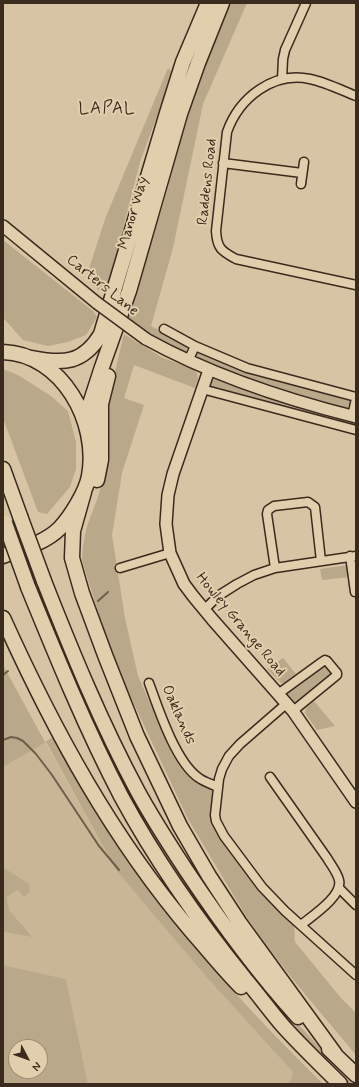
<!DOCTYPE html>
<style>
body{margin:0}
#map{position:relative;width:359px;height:1087px;overflow:hidden;background:#d7c4a4;font-family:Mynerve,sans-serif}
canvas{display:block}
.frame{position:absolute;inset:0;border:4px solid #3b2a1e;pointer-events:none}
.north{position:absolute;left:8px;top:1039px;width:40px;height:40px;box-sizing:border-box;background:#e1ceac;border:1px solid #9f8c73;border-radius:50%;rotate:131deg;font-size:11px;font-weight:700;line-height:16px;text-align:center;color:#3b2a1e}
.north::after{content:'';display:block;margin:auto;width:14px;height:18px;background:#3b2a1e;clip-path:polygon(50% 0,100% 100%,50% 72%,0 100%)}
</style>
<div id="map">
<canvas width="359" height="1087"></canvas>
<div class="frame"></div>
<div class="north">N</div>
</div>
<script>
const ctx = document.querySelector('canvas').getContext('2d');
ctx.lineJoin = 'round';
function paint(path, color) { ctx.fillStyle = color; ctx.fill(path, 'evenodd'); }
function strokePath(path, color, width, dash) { ctx.strokeStyle = color; ctx.lineWidth = width; ctx.lineCap = dash ? 'butt' : 'round'; ctx.setLineDash(dash || []); ctx.stroke(path); }
function drawText(font, color, halo, rows, align = 'center') {
  ctx.font = font + ' Mynerve,sans-serif'; ctx.lineWidth = 4; ctx.setLineDash([]); ctx.textBaseline = 'middle'; ctx.strokeStyle = halo; ctx.fillStyle = color; for (const [text, x, y, turn = 0] of rows) {
    ctx.save(); ctx.translate(x, y); ctx.rotate((+turn || 0) * Math.PI / 180); ctx.textAlign = isNaN(turn) ? turn : align; if (halo) ctx.strokeText(text, 0, 0); ctx.fillText(text, 0, 0); ctx.restore();
  }
}
paint(new Path2D(`
 M 45,742 L 116,870 L 293,1072 L 291,1080 L 287,1084 L 88,1084 L 66,979 L 3,965 L 3,932 L 33,936 L 9,910 L 7,897 L 18,890 L 29,884 L 3,867 L 3,767 Z`), '#c9b697');
paint(new Path2D(`
 M 231,3 L 247,3 L 203,104 L 173,248 L 151,326 L 188,346 L 186,352 L 182,353 L 148,333 L 127,319 L 164,202 L 191,101 Z
 M 168,68 L 173,73 L 140,162 L 107,290 L 100,291 L 90,283 L 87,275 L 105,219 Z
 M 3,240 L 93,311 L 97,317 L 86,335 L 68,342 L 48,346 L 23,340 L 5,320 L 3,317 Z
 M 124,334 L 163,358 L 193,369 L 197,373 L 198,379 L 195,388 L 134,365 L 124,398 L 144,405 L 122,473 L 112,535 L 125,618 L 138,676 L 163,732 L 191,775 L 215,792 L 214,821 L 294,924 L 295,942 L 341,998 L 356,1013 L 356,1055 L 299,987 L 270,950 L 244,913 L 188,819 L 127,689 L 104,630 L 89,583 L 82,560 L 83,546 L 87,526 L 98,497 L 105,469 L 105,432 L 109,397 Z
 M 197,351 L 200,351 L 349,398 L 351,400 L 349,406 L 343,409 C 293,394 243,377 195,358 L 194,354 Z
 M 3,369 L 18,375 L 51,396 L 68,411 L 76,442 L 76,469 L 70,487 L 47,514 L 38,512 L 3,418 Z
 M 214,379 L 221,379 L 356,421 L 356,427 L 212,388 L 210,385 L 211,382 Z
 M 349,565 L 350,577 L 322,580 L 320,569 Z
 M 39,584 L 95,720 L 282,1007 L 354,1084 L 348,1084 C 252,986 169,875 106,753 C 79,699 56,642 35,585 Z
 M 283,658 L 296,674 L 284,683 L 281,683 L 267,669 Z
 M 323,664 L 327,665 L 333,672 L 332,676 L 299,703 L 294,702 L 287,693 Z
 M 3,665 L 45,742 L 53,737 C 77,780 101,823 130,864 C 187,943 253,1015 323,1084 L 287,1084 L 291,1080 L 293,1072 L 204,974 L 116,870 L 46,742 L 3,767 Z
 M 314,701 L 335,726 L 317,730 L 305,713 L 306,708 Z
 M 3,867 L 29,884 L 30,892 L 24,897 L 18,890 L 7,897 L 9,910 L 33,937 L 3,932 Z
 M 3,965 L 66,979 L 88,1084 L 3,1084 ZM 16,1047 L 40,1047 L 40,1071 L 16,1071 Z`), '#baa88a');
strokePath(new Path2D(`
 M 98,601 L 108,592
 M 3,675 L 8,671
 M 3,740 L 11,737 L 17,738 L 23,741 L 36,754 L 52,775 L 99,846 L 119,870`), '#6f5e4b', 2);
const street = new Path2D(`
 M 282,79 L 283,59 L 285,50 L 306,3
 M 356,96 C 341,90 325,82 310,79 C 273,71 239,98 227,132 L 216,231 C 217,248 221,251 236,259 L 356,285
 M 223,163 L 302,173
 M 301,184 L 304,162
 M 164,329 L 195,346 L 188,361
 M 195,346 L 247,368 L 356,397
 M 202,389 L 356,430
 M 352,416 L 356,399
 M 350,556 L 355,592
 M 120,568 L 170,553
 M 275,568 L 267,514 L 268,510 L 274,506 L 308,502 L 315,507 L 321,561
 M 204,610 L 218,596 L 237,584 L 254,575 L 275,568 L 356,556
 M 149,683 C 158,708 176,763 199,778 C 204,782 212,784 218,787
 M 278,694 L 322,662 L 325,660 L 327,661 L 337,673 L 337,675 L 293,711
 M 286,704 L 240,744 L 229,756 L 222,769 L 219,779 L 215,815 L 216,821 L 224,836 L 262,887 L 285,911 L 356,975
 M 270,777 L 327,858 C 331,865 337,872 339,880 C 343,896 312,916 301,925
 M 339,888 L 356,905`);
const secondary = new Path2D(`
 M 3,226 L 97,303
 M 146,339 C 211,375 284,399 356,417
 M 209,370 L 173,474 L 168,495 L 166,524 L 170,553 L 184,584 L 193,596 L 212,619 L 293,711 L 356,802`);
const highway = new Path2D(`
 M 3,352 C 62,354 99,422 89,476 C 86,492 71,516 60,528 C 45,543 22,549 3,556
 M 32,358 C 63,364 83,364 101,334 L 167,113 L 183,62 L 208,3
 M 88,434 L 88,417 L 90,404 L 102,367 L 129,291 L 180,114 L 198,63 L 222,3
 M 3,469 L 20,516
 M 97,480 L 101,460 L 101,404 L 108,376
 M 84,492 L 73,531 L 72,558 L 82,593 L 105,655 L 137,736 L 180,826 L 209,876 L 239,922 L 335,1054
 M 44,581 C 72,652 101,723 137,790 C 152,818 169,844 186,870 C 220,921 256,971 298,1017
 M 28,587 C 57,658 86,729 121,796 C 156,861 199,922 245,979 C 258,994 270,1011 283,1026 C 301,1046 321,1065 340,1084
 M 3,618 C 54,731 112,838 193,933 C 209,951 224,970 241,987
 M 329,1049 L 356,1075`);
strokePath(street, '#3b2a1e', 11);
strokePath(secondary, '#3b2a1e', 14);
strokePath(highway, '#3b2a1e', 17);
strokePath(street, '#e1ceac', 8);
strokePath(secondary, '#e1ceac', 11);
strokePath(highway, '#e1ceac', 14);
const secondaryBridge = new Path2D(`
 M 97,303 L 146,339`);
const highwayBridge = new Path2D(`
 M 20,516 L 44,581
 M 5,523 L 28,587`);
strokePath(secondaryBridge, '#3b2a1e', 14, []);
strokePath(highwayBridge, '#3b2a1e', 17, []);
strokePath(secondaryBridge, '#e1ceac', 11);
strokePath(highwayBridge, '#e1ceac', 14);
drawText('15px', '#3b2a1e', '#e1ceac', [
 ["Raddens Road",208,182,-84],
 ["Manor Way",134,213,-74],
 ["Carters Lane",102,286,39],
 ["Howley Grange Road",240,625,50],
 ["Oaklands",178,715,66]
]);
ctx.letterSpacing = '1px';
drawText('17px', '#3b2a1e', '#e1ceac', [
 ["LAPAL",107,109]
]);
ctx.letterSpacing = '0px';
</script>
